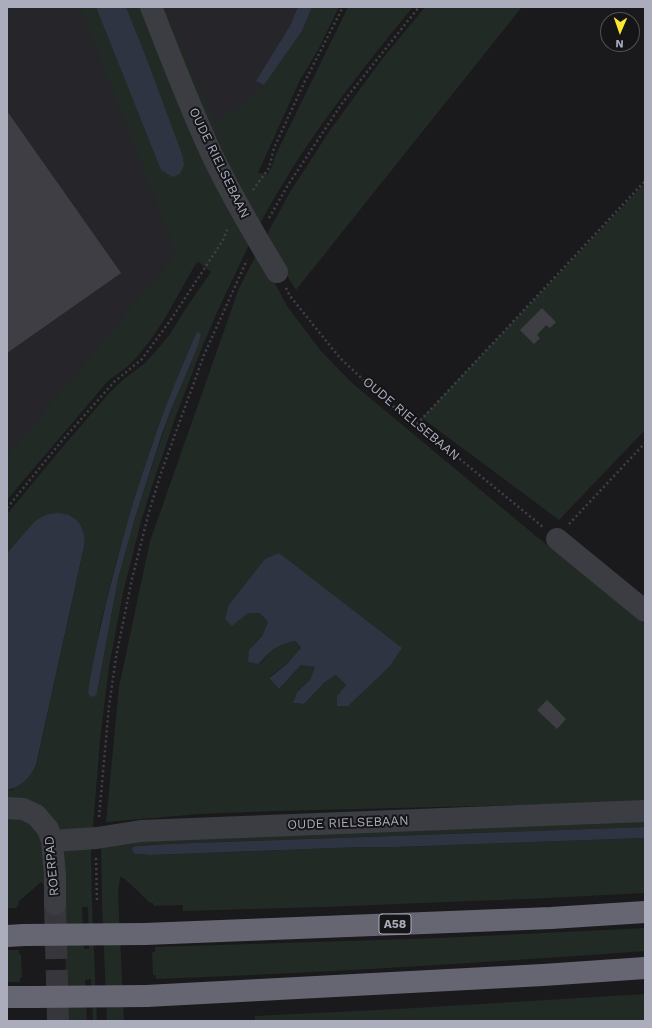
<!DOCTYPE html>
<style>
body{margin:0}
#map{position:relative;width:652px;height:1028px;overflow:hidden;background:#1a191c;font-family:"Work Sans",sans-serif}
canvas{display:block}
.frame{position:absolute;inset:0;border:8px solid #abacbc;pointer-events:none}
.north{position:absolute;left:600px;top:12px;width:40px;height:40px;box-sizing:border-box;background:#151417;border:1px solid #515159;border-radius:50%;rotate:182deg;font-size:11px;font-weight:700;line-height:16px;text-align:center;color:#abacbc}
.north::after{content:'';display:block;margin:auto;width:14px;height:18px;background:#fbe732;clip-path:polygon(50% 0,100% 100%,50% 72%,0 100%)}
</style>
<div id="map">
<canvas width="652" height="1028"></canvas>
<div class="frame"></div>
<div class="north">N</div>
</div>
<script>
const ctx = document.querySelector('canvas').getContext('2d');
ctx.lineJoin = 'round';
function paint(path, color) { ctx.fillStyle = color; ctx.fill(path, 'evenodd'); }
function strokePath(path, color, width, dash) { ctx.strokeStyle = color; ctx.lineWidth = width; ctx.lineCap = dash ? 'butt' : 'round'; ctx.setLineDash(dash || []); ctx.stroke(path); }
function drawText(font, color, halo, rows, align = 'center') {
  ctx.font = font + ' "Work Sans",sans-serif'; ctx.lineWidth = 4; ctx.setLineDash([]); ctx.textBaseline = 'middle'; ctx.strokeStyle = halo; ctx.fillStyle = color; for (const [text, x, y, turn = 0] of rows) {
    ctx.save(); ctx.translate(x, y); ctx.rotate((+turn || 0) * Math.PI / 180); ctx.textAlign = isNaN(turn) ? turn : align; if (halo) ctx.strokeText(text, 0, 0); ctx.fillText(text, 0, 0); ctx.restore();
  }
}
paint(new Path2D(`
 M 7,7 L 318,7 L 261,135 L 7,491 Z`), '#262529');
paint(new Path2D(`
 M 80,7 L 96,7 L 161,170 L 146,57 L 126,7 L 145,7 L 249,245 L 218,310 L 203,345 L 176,416 L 152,486 L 141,522 L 123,593 L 109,667 L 100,741 L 93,828 L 67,834 L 7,803 L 7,790 L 11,790 L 33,771 L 36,766 L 85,542 L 82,527 L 72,516 L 63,513 L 34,522 L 7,553 L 7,514 L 60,450 L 110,392 L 125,378 L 145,363 L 160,346 L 170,334 L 186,308 L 211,272 L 198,262 L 195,265 L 164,320 L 152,338 L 137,357 L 127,367 L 108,381 L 7,500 L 7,457 L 176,254 ZM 201,334 L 198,346 L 170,412 L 155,457 L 135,518 L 118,579 L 97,693 L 95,654 L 100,626 L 117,559 L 151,448 L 184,361 L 192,343 Z
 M 157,7 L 165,7 L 178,40 L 209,108 L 216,125 L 264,85 L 303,31 L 313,7 L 339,7 L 318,50 L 300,80 L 258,173 L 268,174 L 272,166 L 276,154 L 348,7 L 413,7 C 357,75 302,145 260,224 L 254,222 Z
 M 425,7 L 522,7 L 296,290 L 266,243 L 266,236 L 290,192 L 330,130 L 382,59 Z
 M 645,183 L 645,430 L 559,520 L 422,418 Z
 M 256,255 L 261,257 L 287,306 L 321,351 L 352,383 L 536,536 L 610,594 L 645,624 L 645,802 L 276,811 L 200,814 L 106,822 L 119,687 L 150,541 L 239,288 ZM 279,553 L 389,667 L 337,696 L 346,685 L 336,675 L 325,682 L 304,704 L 293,703 L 297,692 L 310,680 L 316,667 L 301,665 L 279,689 L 269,677 L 286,665 L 301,649 L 295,641 C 277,645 271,650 260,664 L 249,650 L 262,636 L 268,622 L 261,613 L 248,613 Z
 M 7,813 L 40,826 L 45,886 L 41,882 L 18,902 L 19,905 L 17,905 L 17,908 L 7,908 Z
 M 645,816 L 645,827 L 167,844 L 144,845 L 133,847 L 132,850 L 134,854 L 150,855 L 362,847 L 396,847 L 645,838 L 645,893 L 549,898 L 324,907 L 183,911 L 183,905 L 153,906 L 153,903 L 150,903 L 125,879 L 120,877 L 118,893 L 124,1021 L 107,1021 L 102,904 L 101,846 L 106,841 Z
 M 67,848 L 91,848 L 92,905 L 97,1021 L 93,1021 L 91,979 L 85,980 L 87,1021 L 68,1021 L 61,858 L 62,854 ZM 82,907 L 88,907 L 89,949 L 84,949 Z
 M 645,928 L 645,951 C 482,963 319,973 156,979 L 156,975 L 153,975 L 152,952 L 155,952 L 155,947 L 440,938 Z
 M 7,950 L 19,950 L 19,954 L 21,954 L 22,977 L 20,978 L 20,982 L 7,982 Z
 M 645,994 L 645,1021 L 255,1021 L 255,1016 L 397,1009 Z`), '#212a24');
paint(new Path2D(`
 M 96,7 L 126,7 L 146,57 L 183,157 L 184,165 L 180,174 L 173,177 L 161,170 Z
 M 298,7 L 312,7 L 302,31 L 264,85 L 256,81 L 290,26 Z
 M 198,332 L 201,334 L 198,346 L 170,412 L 162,434 L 135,518 L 118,579 L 97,693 L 94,697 L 90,696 L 88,693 L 89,685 C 93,665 96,645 101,625 C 109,589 119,552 129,517 C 147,457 167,399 192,343 L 196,334 Z
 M 59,513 C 76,514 84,525 85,542 L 36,765 C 30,778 21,787 7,790 L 7,553 L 34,522 C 42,516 49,513 59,513 Z
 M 279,553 L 402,648 L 389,667 L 348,706 L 337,706 L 337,696 L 346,685 L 336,675 L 325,682 L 304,704 L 293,703 L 297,692 L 310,680 L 315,667 L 301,665 L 279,689 L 269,678 L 286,665 L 301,648 L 295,641 C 277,645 271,650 259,664 L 248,662 L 249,650 L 262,636 L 268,622 L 260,613 L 248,613 L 232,626 L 225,619 L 229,605 L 265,559 Z
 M 645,827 L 645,838 L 396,847 L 362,847 L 150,855 L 134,854 L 132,850 L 133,847 L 137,846 L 167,844 Z`), '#2e3441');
paint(new Path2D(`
 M 7,111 L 121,273 L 7,353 Z
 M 542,308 L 556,322 L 550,328 L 546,325 L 537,335 L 540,338 L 534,344 L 520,330 Z
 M 547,700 L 566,719 L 557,729 L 537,710 Z`), '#3f3e44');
strokePath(new Path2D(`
 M 55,904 L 58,1021`), '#37363c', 22, [22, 11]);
strokePath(new Path2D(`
 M 253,190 L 269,168 L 274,148 L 304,83 L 343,7
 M 269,218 L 288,185 L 343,102 L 419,7
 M 286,288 L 290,296 L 340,358 L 387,402 L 417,424 L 543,527
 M 417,424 L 645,181
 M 7,508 L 60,443 L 114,382 L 142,359 L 172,318 L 223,240 L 228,228
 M 569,524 L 645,443
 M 99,817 L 109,706 L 116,657 L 132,579 L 149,512 L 161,473 L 204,355 L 247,260
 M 96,858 L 97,902`), '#404048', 2.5, [2, 3]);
strokePath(new Path2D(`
 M 151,7 C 171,57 190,108 213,157 C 232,196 254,234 277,272
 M 557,539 L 645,611
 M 7,808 L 23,809 L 36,815 L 48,829 L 52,841 L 55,876 L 55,904
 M 52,841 L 97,838 L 141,831 L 645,811`), '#3c3c43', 22);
strokePath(new Path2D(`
 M 145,934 L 551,918 L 645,912
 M 7,936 L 24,935
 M 146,996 L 543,975 L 645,968
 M 7,997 L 34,997`), '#666672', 22);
strokePath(new Path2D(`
 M 24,935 L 145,934
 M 34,997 L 146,996`), '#666672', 22);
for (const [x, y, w] of [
 [395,924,32]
]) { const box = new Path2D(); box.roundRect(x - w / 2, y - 10, w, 20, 3); ctx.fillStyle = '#151417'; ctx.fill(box); strokePath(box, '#abacbc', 1); }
drawText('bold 12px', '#abacbc', null, [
 ["A58",395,924]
]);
drawText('13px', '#abacbc', '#151417', [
 ["OUDE RIELSEBAAN",219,163,64],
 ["OUDE RIELSEBAAN",411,419,40],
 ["OUDE RIELSEBAAN",348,823,-2],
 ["ROERPAD",52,866,-95]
]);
</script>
